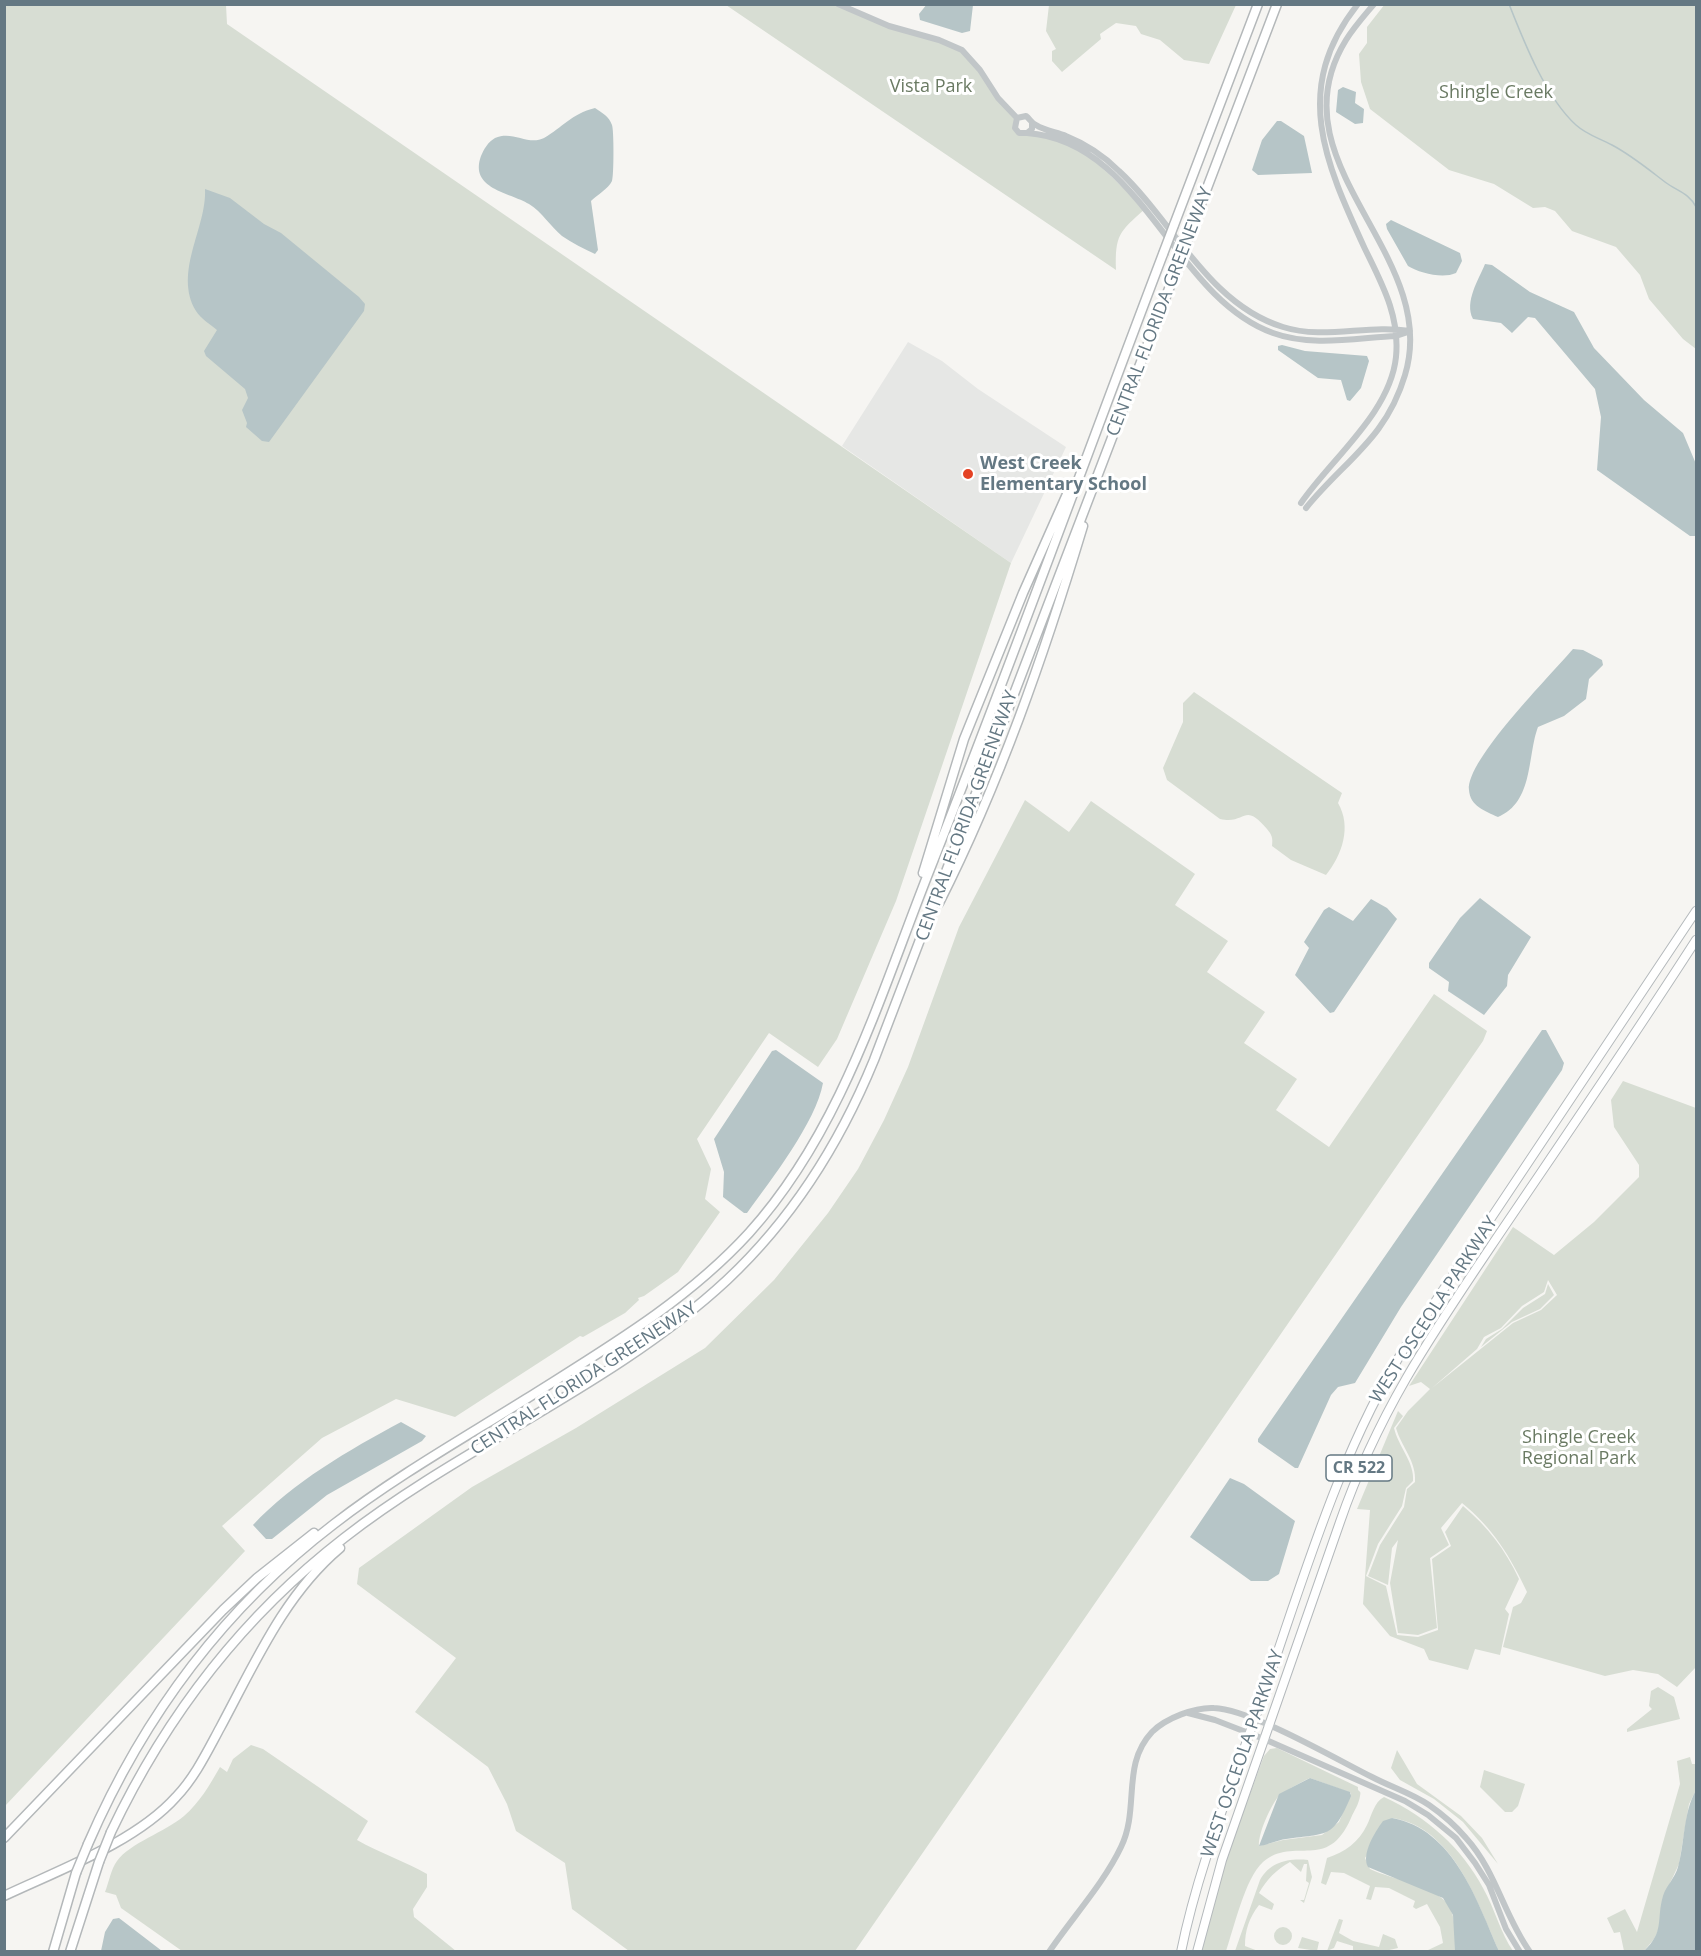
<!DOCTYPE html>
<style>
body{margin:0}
#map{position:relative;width:1701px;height:1956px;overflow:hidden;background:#f6f5f2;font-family:"Open Sans",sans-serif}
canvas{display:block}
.frame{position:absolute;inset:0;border:6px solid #647883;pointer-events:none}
</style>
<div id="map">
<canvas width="1701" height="1956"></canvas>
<div class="frame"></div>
</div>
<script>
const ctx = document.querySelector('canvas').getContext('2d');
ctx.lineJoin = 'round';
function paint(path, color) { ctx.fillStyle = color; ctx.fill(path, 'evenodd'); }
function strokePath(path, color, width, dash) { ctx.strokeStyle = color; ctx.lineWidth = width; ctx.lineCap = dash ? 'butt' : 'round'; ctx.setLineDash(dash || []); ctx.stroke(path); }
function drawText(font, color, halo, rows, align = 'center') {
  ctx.font = font + ' "Open Sans",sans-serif'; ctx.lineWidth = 6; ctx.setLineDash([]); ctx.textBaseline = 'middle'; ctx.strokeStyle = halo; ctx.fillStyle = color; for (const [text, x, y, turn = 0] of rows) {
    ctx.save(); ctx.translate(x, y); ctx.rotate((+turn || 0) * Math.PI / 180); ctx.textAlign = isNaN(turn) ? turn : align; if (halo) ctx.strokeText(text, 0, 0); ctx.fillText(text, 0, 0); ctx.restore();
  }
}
paint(new Path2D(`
 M 908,342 L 942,361 L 978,389 L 1066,447 L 1011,563 L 842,446 Z`), '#e6e7e5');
paint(new Path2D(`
 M 1385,4 L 1696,5 L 1696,349 L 1683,339 L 1649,299 L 1640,275 L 1616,247 L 1572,231 L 1555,211 L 1545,207 L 1533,208 L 1494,184 L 1449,170 L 1370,109 L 1361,82 L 1359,54 L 1367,43 L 1367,27 Z
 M 5,5 L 226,5 L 227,24 L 1011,563 L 896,901 L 837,1039 L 818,1067 L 769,1033 L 697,1139 L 711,1169 L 705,1199 L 720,1212 L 678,1272 L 644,1296 L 638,1298 L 639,1300 L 625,1313 L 583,1337 L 580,1336 L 455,1417 L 396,1399 L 322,1438 L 222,1526 L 245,1551 L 5,1806 Z
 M 726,5 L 838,5 L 962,50 L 1017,118 L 1017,130 L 1059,141 L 1091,157 L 1145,209 C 1119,232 1115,235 1116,270 Z
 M 1049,5 L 1049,4 L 1236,5 L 1209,64 L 1184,60 L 1160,40 L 1141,34 L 1136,26 L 1116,23 L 1100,34 L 1101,39 L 1062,72 L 1052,61 L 1052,51 L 1056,49 L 1046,31 Z
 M 1194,692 L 1342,793 L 1338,803 C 1352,827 1342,855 1326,875 L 1291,860 L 1272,846 C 1273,838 1272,835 1267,829 C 1243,801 1247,825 1220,819 L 1167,780 L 1163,768 L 1183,722 L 1183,703 Z
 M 1025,800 L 1069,832 L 1091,801 L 1195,874 L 1175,905 L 1228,941 L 1207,972 L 1265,1012 L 1244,1043 L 1297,1079 L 1276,1110 L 1329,1147 L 1434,994 L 1487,1031 L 1483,1041 L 855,1951 L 629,1951 L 572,1909 L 565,1863 L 516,1831 L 507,1804 L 488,1767 L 415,1712 L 456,1658 L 357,1584 L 359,1568 L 472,1487 L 576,1428 L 705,1348 L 774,1280 L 828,1213 L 858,1169 L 884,1120 L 908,1067 L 959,927 Z
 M 1623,1081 L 1696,1108 L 1696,1667 L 1677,1687 L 1658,1674 L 1633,1670 L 1605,1676 L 1503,1647 L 1513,1607 L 1521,1603 L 1527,1592 C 1510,1556 1493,1528 1462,1503 L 1441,1528 L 1449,1545 L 1430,1558 L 1437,1628 L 1418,1635 L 1398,1633 L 1390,1583 L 1398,1540 L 1392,1548 L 1388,1585 L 1368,1576 L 1380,1545 L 1404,1507 L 1407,1489 L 1415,1482 C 1417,1462 1401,1446 1396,1428 L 1408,1411 L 1430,1389 L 1421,1382 L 1409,1386 L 1513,1227 L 1554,1255 L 1594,1222 L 1639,1177 L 1639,1165 L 1614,1127 L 1611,1100 ZM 1548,1280 L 1557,1295 L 1541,1310 L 1513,1323 L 1432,1388 L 1477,1349 L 1484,1337 L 1501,1328 L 1522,1306 L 1544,1292 Z
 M 1548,1284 L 1554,1295 L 1540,1309 L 1512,1322 L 1481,1347 L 1486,1339 L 1502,1329 L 1523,1308 L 1545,1294 Z
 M 1398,1411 L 1403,1416 L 1394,1428 C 1398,1446 1415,1463 1413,1481 L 1406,1488 L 1402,1506 L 1378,1544 L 1366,1576 L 1386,1586 L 1397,1635 L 1418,1637 L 1438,1630 L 1432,1559 L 1451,1546 L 1445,1532 L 1463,1506 C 1488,1527 1505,1549 1519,1579 L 1505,1609 L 1509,1614 L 1500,1655 L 1475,1649 L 1468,1670 L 1429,1660 L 1424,1649 L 1390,1636 L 1363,1604 L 1370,1510 L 1357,1509 Z
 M 1658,1687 L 1674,1697 L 1680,1719 L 1627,1732 L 1627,1729 L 1652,1709 L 1649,1706 L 1651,1691 Z
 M 251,1745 L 263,1749 L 368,1821 L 357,1840 C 380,1853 404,1861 427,1874 L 427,1887 L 413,1909 L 414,1917 L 456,1951 L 182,1951 L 121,1908 L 116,1895 L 105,1892 C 109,1882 111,1869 117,1861 C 130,1843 165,1832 184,1816 C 200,1802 209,1786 220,1767 L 227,1772 L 233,1759 Z
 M 1277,1748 L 1358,1787 C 1357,1793 1362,1789 1360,1796 C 1359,1804 1354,1811 1351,1818 C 1327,1873 1295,1835 1263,1862 C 1245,1878 1234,1928 1226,1951 L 1200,1952 L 1224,1864 L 1264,1756 L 1270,1749 ZM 1310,1778 L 1351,1793 L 1339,1822 L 1322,1835 L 1283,1840 L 1259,1846 C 1258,1834 1270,1807 1278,1797 C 1279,1794 1307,1779 1310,1778 Z
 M 1397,1750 L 1417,1784 L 1461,1816 L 1482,1838 L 1498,1864 L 1463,1822 L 1434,1799 L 1400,1780 L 1391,1768 Z
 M 1690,1757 L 1692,1764 L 1696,1764 L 1696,1790 L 1689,1804 L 1679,1864 L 1663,1898 L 1661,1925 L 1654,1939 L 1644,1951 L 1624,1951 L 1620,1932 L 1614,1933 L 1607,1918 L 1625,1909 L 1637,1932 L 1680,1784 L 1677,1761 Z
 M 1484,1770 L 1525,1784 L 1518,1806 L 1512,1812 L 1505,1812 L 1480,1787 Z
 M 1384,1797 C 1429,1818 1462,1849 1483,1888 C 1495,1909 1500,1932 1513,1951 L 1499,1951 C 1477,1903 1454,1827 1392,1818 L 1365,1858 L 1370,1869 C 1392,1880 1442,1886 1451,1910 C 1456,1922 1455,1939 1455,1951 L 1426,1951 L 1443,1943 L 1440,1927 L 1427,1904 L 1416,1909 L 1413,1907 L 1415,1901 L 1389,1888 L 1375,1887 L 1371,1900 L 1366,1899 L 1370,1886 L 1344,1873 L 1331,1872 L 1326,1885 L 1321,1883 L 1327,1858 C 1345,1852 1359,1842 1367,1825 C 1372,1815 1374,1802 1384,1797 Z
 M 1308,1860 L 1312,1877 L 1304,1903 L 1300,1900 L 1304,1900 L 1309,1883 L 1306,1881 L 1307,1864 L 1304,1864 L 1301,1872 L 1290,1862 C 1276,1870 1267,1879 1259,1893 L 1274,1904 L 1272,1910 L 1259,1905 C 1249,1918 1245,1930 1245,1946 L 1258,1951 L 1235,1951 L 1260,1880 C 1270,1862 1288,1858 1308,1860 Z
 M 1339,1919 L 1343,1920 L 1339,1933 L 1353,1941 L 1379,1947 L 1383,1934 L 1395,1939 L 1398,1948 L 1385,1951 L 1353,1951 L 1353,1946 L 1337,1941 L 1334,1948 L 1327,1951 Z
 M1274 1936a9 9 0 1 1 18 0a9 9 0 1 1-18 0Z
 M 1302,1937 L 1319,1942 L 1317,1951 L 1298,1948 Z`), '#d7ddd3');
paint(new Path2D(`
 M 927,4 L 973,5 L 970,31 L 962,33 L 920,20 L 919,14 Z
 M 1343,87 L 1356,92 L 1355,103 L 1364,109 L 1363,123 L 1355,124 L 1336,112 L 1338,90 Z
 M 595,108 C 602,113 609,116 612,125 C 614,130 614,176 612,181 C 608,189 597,195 591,201 L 598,250 L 595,254 C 584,249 572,243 562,236 C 551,227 542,212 529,204 C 509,192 469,189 481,156 C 484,149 488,142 495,138 C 513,130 528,146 544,138 C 563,127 571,114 595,108 Z
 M 1277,121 L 1281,121 L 1304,136 L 1312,173 L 1258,175 L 1252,170 L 1262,140 Z
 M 205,189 L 230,198 L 264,224 L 281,233 L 359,297 L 365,304 L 364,311 L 269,442 L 262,441 L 246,427 L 247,423 L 242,410 L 248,398 L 245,389 L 206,356 L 204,351 L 217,330 C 210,324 200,318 196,311 C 173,272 207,228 205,189 Z
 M 1391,220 L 1460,253 L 1462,261 L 1456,273 C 1443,279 1419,273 1408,266 L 1387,229 L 1386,224 Z
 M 1485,264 L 1492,265 L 1530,292 L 1574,312 L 1594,348 L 1644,400 L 1683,433 L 1696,464 L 1696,536 L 1690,536 L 1597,470 L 1601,417 L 1595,389 L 1535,318 L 1528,317 L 1512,333 L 1501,323 L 1473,319 C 1464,302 1479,279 1485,264 Z
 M 1282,345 L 1305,351 L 1367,356 L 1369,361 L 1361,388 L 1350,401 L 1347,400 L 1341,380 L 1318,378 L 1278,350 L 1278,346 Z
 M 1573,649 L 1583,650 L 1602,660 L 1603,665 L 1589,679 L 1586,699 L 1564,716 L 1538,727 C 1527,756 1534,802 1498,817 C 1485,811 1470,806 1469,790 C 1466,760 1551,675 1573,649 Z
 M 1480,898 L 1531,937 L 1508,975 L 1507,986 L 1484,1015 L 1448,991 L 1449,982 L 1429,968 L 1429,963 L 1460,918 Z
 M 1371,899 L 1387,908 L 1397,919 L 1334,1012 L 1330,1013 L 1295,975 L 1309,948 L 1304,942 L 1324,910 L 1329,907 L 1353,921 Z
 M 1542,1030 L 1546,1030 L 1564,1063 L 1562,1070 L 1401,1307 L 1355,1383 L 1338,1387 L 1331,1395 L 1298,1468 L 1295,1468 L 1258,1442 L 1258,1439 Z
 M 776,1050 L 823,1083 C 816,1122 771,1180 747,1213 L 744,1213 L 723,1197 L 724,1172 L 714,1139 L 772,1051 Z
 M 401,1422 L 426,1436 L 422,1441 L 327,1495 L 272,1539 L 266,1539 L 253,1525 C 293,1482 349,1450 401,1422 Z
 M 1230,1478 L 1244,1484 L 1295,1521 L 1279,1574 L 1268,1581 L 1251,1581 L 1190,1537 Z
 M 1310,1778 L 1350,1792 L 1351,1796 C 1333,1839 1328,1833 1286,1839 C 1277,1840 1268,1845 1259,1846 L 1279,1794 Z
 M 1696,1790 L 1696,1951 L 1644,1951 C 1665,1931 1656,1920 1663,1896 C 1666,1886 1675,1878 1678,1867 C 1685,1842 1683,1813 1696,1790 Z
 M 1392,1818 C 1454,1829 1477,1901 1499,1951 L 1455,1951 L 1453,1915 L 1443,1898 L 1368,1867 C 1361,1854 1375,1832 1383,1821 Z
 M 119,1918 L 162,1951 L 101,1951 L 105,1932 L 113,1919 Z`), '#b6c5c7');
strokePath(new Path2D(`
 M 1509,4 C 1524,42 1546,98 1576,125 C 1587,135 1599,138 1612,145 C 1631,155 1648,169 1665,182 C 1677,191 1689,193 1696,207`), '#b6c5c7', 1.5);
const major = new Path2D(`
 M 1181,1952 C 1199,1863 1235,1778 1264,1692 C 1305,1574 1340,1451 1407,1344 L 1696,911
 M 1197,1952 L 1222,1860 L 1340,1522 C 1379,1409 1436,1328 1502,1230 C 1567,1134 1633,1038 1696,940`);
const highway = new Path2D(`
 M 1174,225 L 1258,4
 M 1188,238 L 1277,4
 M 923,873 L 964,739 L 1023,593 L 1071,485
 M 939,903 C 1000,782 1044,655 1083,526
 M 111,1832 C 166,1716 242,1617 344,1538 C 465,1444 614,1385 727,1280 C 793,1218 840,1143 874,1060 L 1175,273
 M 4,1838 L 223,1610 L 257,1578 L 314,1533
 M 88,1844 C 143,1717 224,1608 334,1524 C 395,1477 462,1439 526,1399 C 605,1349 686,1302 749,1233 C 842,1130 880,995 930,869 C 1011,665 1085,459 1163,254
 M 4,1896 C 59,1870 136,1842 176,1797 C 195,1777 207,1752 220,1728 C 254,1665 284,1595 340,1548
 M 53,1952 L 76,1873
 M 70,1952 L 99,1862`);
strokePath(major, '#b4b9bc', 10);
strokePath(highway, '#b4b8ba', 11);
strokePath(new Path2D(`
 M 838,4 L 889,26 L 939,40 L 962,50 L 980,70 L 998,98 L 1017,118
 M 1032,123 L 1032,129 L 1027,133 L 1019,133 L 1015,128 L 1017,118 L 1026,116 C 1030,119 1031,123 1036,125 C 1045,131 1057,132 1066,136 C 1086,144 1104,156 1119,171 C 1173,221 1208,304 1283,327 C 1324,340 1368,324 1410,331
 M 1027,133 C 1142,141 1173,297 1273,333 C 1311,347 1356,338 1396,336 L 1408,332
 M 1301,503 C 1332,458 1390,413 1396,357 C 1400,316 1382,284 1365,249 C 1325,162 1291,88 1358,4
 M 1306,508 C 1345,460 1386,439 1405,375 C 1442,253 1270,163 1346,40 C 1354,27 1364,16 1374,4
 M 1188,1713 L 1215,1720 L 1264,1739 L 1405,1801 L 1428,1815 L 1456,1838 L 1475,1863 L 1489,1885 L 1506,1929 L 1520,1952
 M 1049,1952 C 1072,1918 1104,1883 1121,1847 C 1140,1808 1121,1765 1152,1732 C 1166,1718 1195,1707 1214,1708 C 1250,1709 1336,1759 1372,1777 C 1391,1787 1411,1793 1429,1805 C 1442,1814 1455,1825 1466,1838 C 1496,1871 1504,1916 1530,1952`), '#c1c6c8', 6);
strokePath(major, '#fff', 8);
strokePath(highway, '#fff', 8);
const highwayBridge = new Path2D(`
 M 1163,254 L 1174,225
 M 1175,273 L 1188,238
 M 99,1862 L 111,1832
 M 76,1873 L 88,1844`);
strokePath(highwayBridge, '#b4b8ba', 11, []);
strokePath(highwayBridge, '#fff', 8);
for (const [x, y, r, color] of [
 [968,474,6,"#e44224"]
]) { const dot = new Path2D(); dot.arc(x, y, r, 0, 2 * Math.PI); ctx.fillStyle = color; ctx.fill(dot); strokePath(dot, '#fff', 2); }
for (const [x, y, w] of [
 [1359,1468,66]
]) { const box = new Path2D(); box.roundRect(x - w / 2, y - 13, w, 26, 4.5); ctx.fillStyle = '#fff'; ctx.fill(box); strokePath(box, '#647883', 1.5); }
drawText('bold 16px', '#647883', null, [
 ["CR 522",1359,1468]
]);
drawText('18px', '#6a7a63', '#fff', [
 ["Vista Park",931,87],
 ["Shingle Creek",1496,93],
 ["Shingle Creek",1579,1438],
 ["Regional Park",1579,1459]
]);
drawText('18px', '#647883', '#fff', [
 ["CENTRAL FLORIDA GREENEWAY",1160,312,-69],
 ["CENTRAL FLORIDA GREENEWAY",967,816,-70],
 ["WEST OSCEOLA PARKWAY",1434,1310,-57],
 ["CENTRAL FLORIDA GREENEWAY",584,1379,-33],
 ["WEST OSCEOLA PARKWAY",1243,1754,-71]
]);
drawText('bold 18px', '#647883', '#fff', [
 ["West Creek",980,464],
 ["Elementary School",980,485]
], 'left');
</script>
